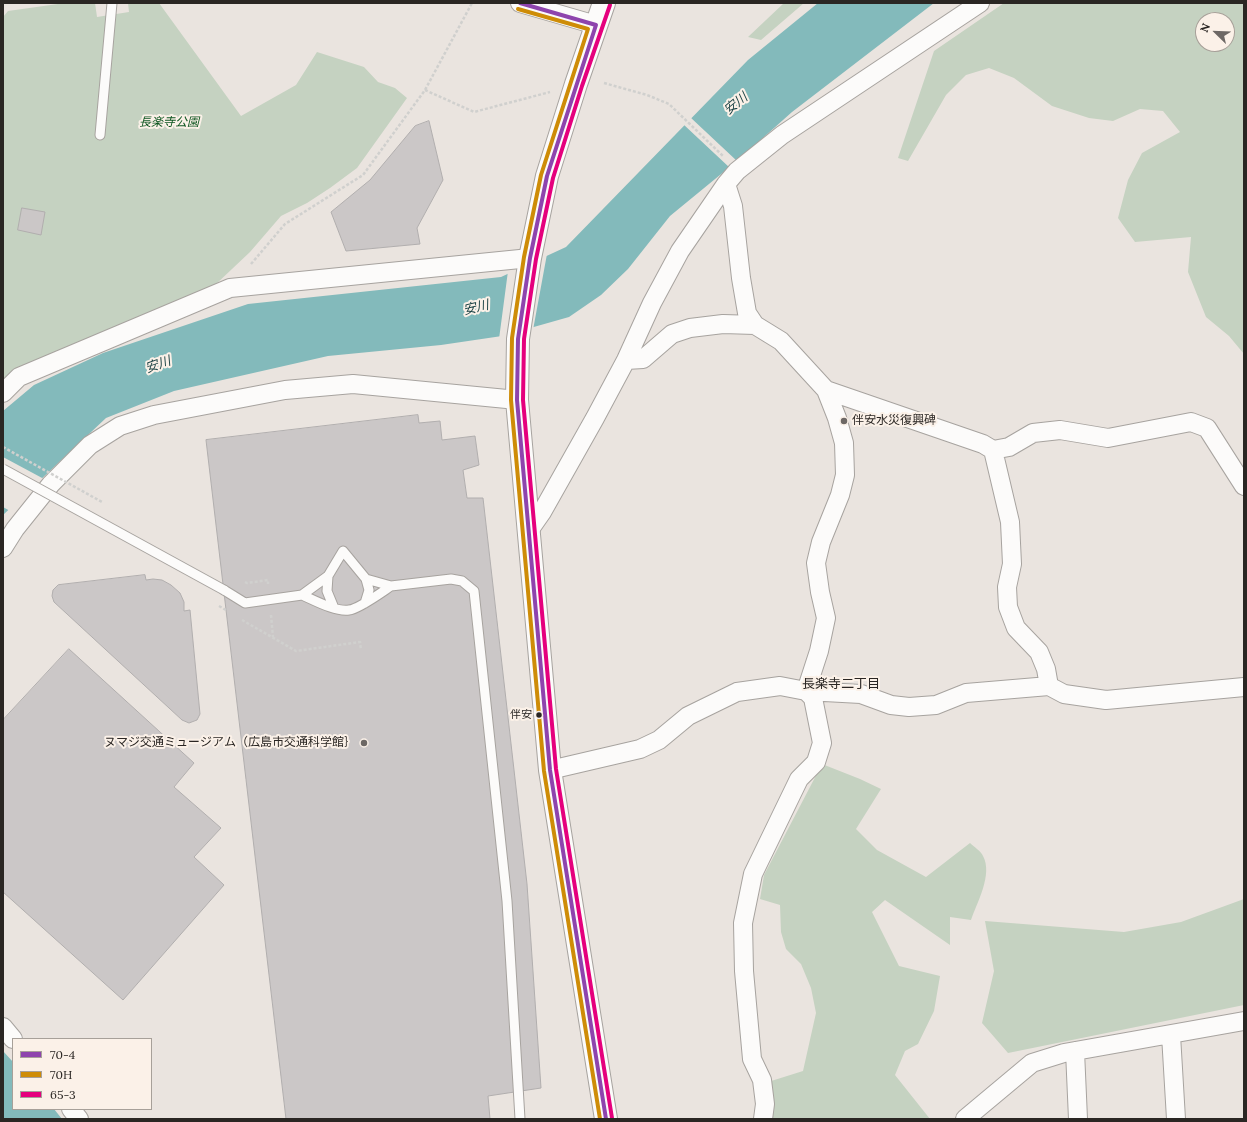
<!DOCTYPE html>
<meta charset="utf-8">
<style>
body{margin:0}
#map{position:relative;width:1247px;height:1122px;overflow:hidden;background:#eae4df;font-family:Lora,serif}
canvas{display:block}
.frame{position:absolute;inset:0;border:4px solid #2a2623;pointer-events:none}
.legend{position:absolute;left:12px;top:1038px;width:140px;height:72px;box-sizing:border-box;background:#fbf1e8;border:1px solid #a7a099;margin:0;padding:5px 7px;list-style:none;font-size:12px;color:#2a2623}
.legend li{display:flex;align-items:center;gap:8px;height:20px}
.legend b{width:20px;border:1px solid #a7a099}
.north{position:absolute;left:1195px;top:12px;width:40px;height:40px;box-sizing:border-box;background:#fbf1e8;border:1px solid #a7a099;border-radius:50%;rotate:293deg;font-size:11px;font-weight:700;line-height:16px;text-align:center;color:#2a2623}
.north::after{content:'';display:block;margin:auto;width:14px;height:18px;background:#6d6865;clip-path:polygon(50% 0,100% 100%,50% 72%,0 100%)}
</style>
<div id="map">
<canvas width="1247" height="1122"></canvas>
<div class="frame"></div>
<ul class="legend">
<li><b style="height:5px;background:#8e44ad"></b>70-4</li>
<li><b style="height:5px;background:#ce8c07"></b>70H</li>
<li><b style="height:5px;background:#e5007d"></b>65-3</li>
</ul>
<div class="north">N</div>
</div>
<script>
const ctx = document.querySelector('canvas').getContext('2d');
ctx.lineJoin = 'round';
function paint(path, color) { ctx.fillStyle = color; ctx.fill(path, 'evenodd'); }
function strokePath(path, color, width, dash) { ctx.strokeStyle = color; ctx.lineWidth = width; ctx.lineCap = dash ? 'butt' : 'round'; ctx.setLineDash(dash || []); ctx.stroke(path); }
function drawText(font, color, halo, rows, align = 'center') {
  ctx.font = font + ' Lora,"Noto Sans JP",serif'; ctx.lineWidth = 4; ctx.setLineDash([]); ctx.textBaseline = 'middle'; ctx.strokeStyle = halo; ctx.fillStyle = color; for (const [text, x, y, turn = 0] of rows) {
    ctx.save(); ctx.translate(x, y); ctx.rotate((+turn || 0) * Math.PI / 180); ctx.textAlign = isNaN(turn) ? turn : align; if (halo) ctx.strokeText(text, 0, 0); ctx.fillText(text, 0, 0); ctx.restore();
  }
}
paint(new Path2D(`
 M 65,3 L 95,3 L 97,17 L 129,12 L 128,3 L 159,3 L 241,116 L 296,85 L 317,52 L 364,67 L 378,82 L 395,88 L 407,98 L 357,168 L 330,188 L 307,203 L 281,216 L 250,252 L 214,286 L 3,385 L 3,17 L 8,11 Z
 M 784,3 L 804,3 L 761,40 L 748,37 Z
 M 1004,3 L 1244,3 L 1244,354 L 1229,336 L 1206,317 L 1188,272 L 1191,237 L 1135,242 L 1118,218 L 1128,180 L 1142,153 L 1180,132 L 1163,111 L 1140,109 L 1113,121 L 1089,118 L 1052,106 L 1014,78 L 989,68 L 966,75 L 946,95 L 908,161 L 898,158 L 934,51 ZM 1203,20 L 1227,20 L 1227,44 L 1203,44 Z
 M 822,764 L 860,779 L 881,789 L 856,829 L 877,850 L 926,877 L 970,843 C 974,847 981,851 983,856 C 993,874 977,903 971,920 L 950,917 L 950,945 L 885,900 L 872,912 L 899,966 L 940,976 L 934,1011 L 918,1044 L 905,1051 L 895,1075 L 930,1119 L 770,1119 L 768,1082 L 803,1071 L 816,1013 L 811,988 L 801,964 L 786,949 L 781,932 L 780,905 L 760,899 L 764,875 Z
 M 1244,899 L 1244,1005 L 1008,1053 L 982,1023 L 994,971 L 985,921 L 1124,932 L 1181,922 Z`), '#c5d2c1');
paint(new Path2D(`
 M 818,3 L 934,3 L 792,112 L 737,161 L 670,216 L 628,269 L 601,295 L 569,317 L 502,336 L 441,345 L 328,356 L 174,391 L 106,418 L 3,515 L 3,411 L 34,385 L 103,353 L 248,304 L 501,277 L 566,247 L 748,60 Z
 M 3,1051 L 13,1062 L 13,1109 L 54,1109 L 62,1119 L 3,1119 Z`), '#83babb');
paint(new Path2D(`
 M 690,117 L 737,161 L 730,168 L 683,124 Z
 M 547,254 L 533,330 L 499,339 L 508,271 Z
 M 3,457 L 44,479 L 10,511 L 3,507 Z`), '#eae4df');
const building = new Path2D(`
 M 429,121 L 443,180 L 417,228 L 420,244 L 346,251 L 331,212 L 370,180 L 415,126 Z
 M 22,208 L 45,212 L 41,235 L 18,230 Z
 M 418,415 L 419,423 L 440,421 L 442,440 L 475,436 L 479,465 L 463,470 L 467,498 L 483,498 L 527,884 L 541,1088 L 488,1096 L 490,1119 L 286,1119 L 206,440 Z
 M 145,575 L 146,580 L 153,579 L 162,580 L 171,585 L 180,593 L 184,602 L 184,611 L 190,610 L 200,714 L 197,720 L 189,723 L 182,720 L 54,602 L 52,596 L 53,590 L 58,585 Z
 M 69,649 L 194,763 L 174,787 L 221,828 L 194,857 L 224,885 L 123,1000 L 3,892 L 3,720 Z`);
paint(building, '#cbc7c7');
strokePath(building, '#b1aeae', 1);
const lane = new Path2D(`
 M 100,135 L 112,3
 M 328,576 L 327,591 L 334,608
 M 224,590 L 245,603 L 302,595 L 328,576 L 343,551 L 366,579 L 391,586 L 451,579 L 462,581 L 474,591 L 507,901 L 520,1119
 M 302,595 C 314,600 335,612 349,610 C 359,609 382,592 391,586
 M 365,603 L 369,590 L 366,579`);
const street = new Path2D(`
 M 520,3 L 596,25
 M 726,184 L 733,206 L 741,278 L 747,313 L 755,325
 M 626,360 L 643,359 L 672,334 L 690,328 L 723,324 L 755,325 L 781,341 L 826,390 L 983,444 L 993,450 L 1009,447 L 1033,433 L 1060,430 L 1108,438 L 1191,422 L 1207,428 L 1244,486
 M 826,390 L 837,418 L 844,443 L 845,475 L 840,495 L 821,542 L 816,563 L 820,592 L 826,618 L 819,651 L 806,691 L 861,694 L 891,705 L 909,707 L 936,705 L 966,693 L 1049,686 L 1064,694 L 1106,700 L 1244,687
 M 3,393 L 19,377 L 230,288 L 530,258
 M 993,450 L 1010,522 L 1012,564 L 1007,587 L 1008,607 L 1016,628 L 1039,652 L 1046,669 L 1049,686
 M 528,532 L 542,512 L 595,418 L 626,360 L 652,303 L 680,251 L 726,184 L 737,171 L 782,135 L 980,3
 M 3,548 L 15,529 L 51,484 L 90,445 L 120,426 L 154,415 L 285,390 L 353,384 L 517,400
 M 550,770 L 640,749 L 659,740 L 688,716 L 737,692 L 780,686 L 806,691 L 813,698 L 822,743 L 816,762 L 799,779 L 753,874 L 743,923 L 744,971 L 752,1059 L 762,1080 L 765,1104 L 763,1119
 M 3,1027 L 13,1039
 M 1171,1035 L 1176,1119
 M 1075,1051 L 1078,1119
 M 71,1109 L 79,1119
 M 965,1119 L 1032,1063 L 1064,1053 L 1244,1021`);
const primary = new Path2D(`
 M 604,3 L 576,84 L 547,176 L 530,258 L 518,339 L 517,400 L 550,770 L 606,1119`);
strokePath(lane, '#a7a39f', 11);
strokePath(street, '#a7a39f', 20);
strokePath(primary, '#a7a39f', 24);
strokePath(new Path2D(`
 M 604,83 L 647,95 L 669,104 L 723,156
 M 425,90 L 474,112 L 550,92
 M 251,264 L 285,224 L 363,175 L 425,90 L 472,3
 M 245,582 L 247,583 L 268,580 L 268,584
 M 271,615 L 273,637
 M 242,620 L 296,651 L 360,642 L 361,650`), '#d0d0ce', 2.5, [3, 2]);
strokePath(lane, '#fcfbfa', 9);
strokePath(street, '#fcfbfa', 18);
strokePath(primary, '#fcfbfa', 22);
const laneBridge = new Path2D(`
 M 3,469 L 224,590`);
strokePath(laneBridge, '#a7a39f', 11, []);
strokePath(new Path2D(`
 M 3,447 L 102,502
 M 219,606 L 226,610`), '#d0d0ce', 2.5, [3, 2]);
strokePath(laneBridge, '#fcfbfa', 9);
strokePath(new Path2D(`
 M 520,3 L 596,25
 M 596,25 L 547,176 L 530,258 L 518,339 L 517,400 L 550,770 L 606,1119`), '#8e44ad', 4);
strokePath(new Path2D(`
 M 518,9 L 588,29 L 541,175 L 524,257 L 512,338 L 511,400 L 544,771 L 600,1119`), '#ce8c07', 4);
strokePath(new Path2D(`
 M 610,5 L 582,86 L 553,178 L 536,259 L 524,339 L 523,400 L 556,769 L 612,1118`), '#e5007d', 4);
for (const [x, y, r, color] of [
 [844,421,4,"#6d6865"],
 [539,715,3.5,"#2a2623"],
 [364,743,4,"#6d6865"]
]) { const dot = new Path2D(); dot.arc(x, y, r, 0, 2 * Math.PI); ctx.fillStyle = color; ctx.fill(dot); strokePath(dot, '#fbf1e8', 1.5); }
drawText('11px', '#2a2623', '#fbf1e8', [
 ["伴安",532,715]
], 'right');
drawText('italic 12px', '#0e5620', '#fbf1e8', [
 ["長楽寺公園",169,123]
]);
drawText('12px', '#2a2623', '#fbf1e8', [
 ["伴安水災復興碑",852,421],
 ["ヌマジ交通ミュージアム（広島市交通科学館｝",356,743,"right"]
], 'left');
drawText('italic 13px', '#1c4345', '#fbf1e8', [
 ["安川",736,104,-39],
 ["安川",476,308,-13],
 ["安川",158,365,-19]
]);
drawText('13px', '#2a2623', '#fbf1e8', [
 ["長楽寺二丁目",841,684]
]);
</script>
